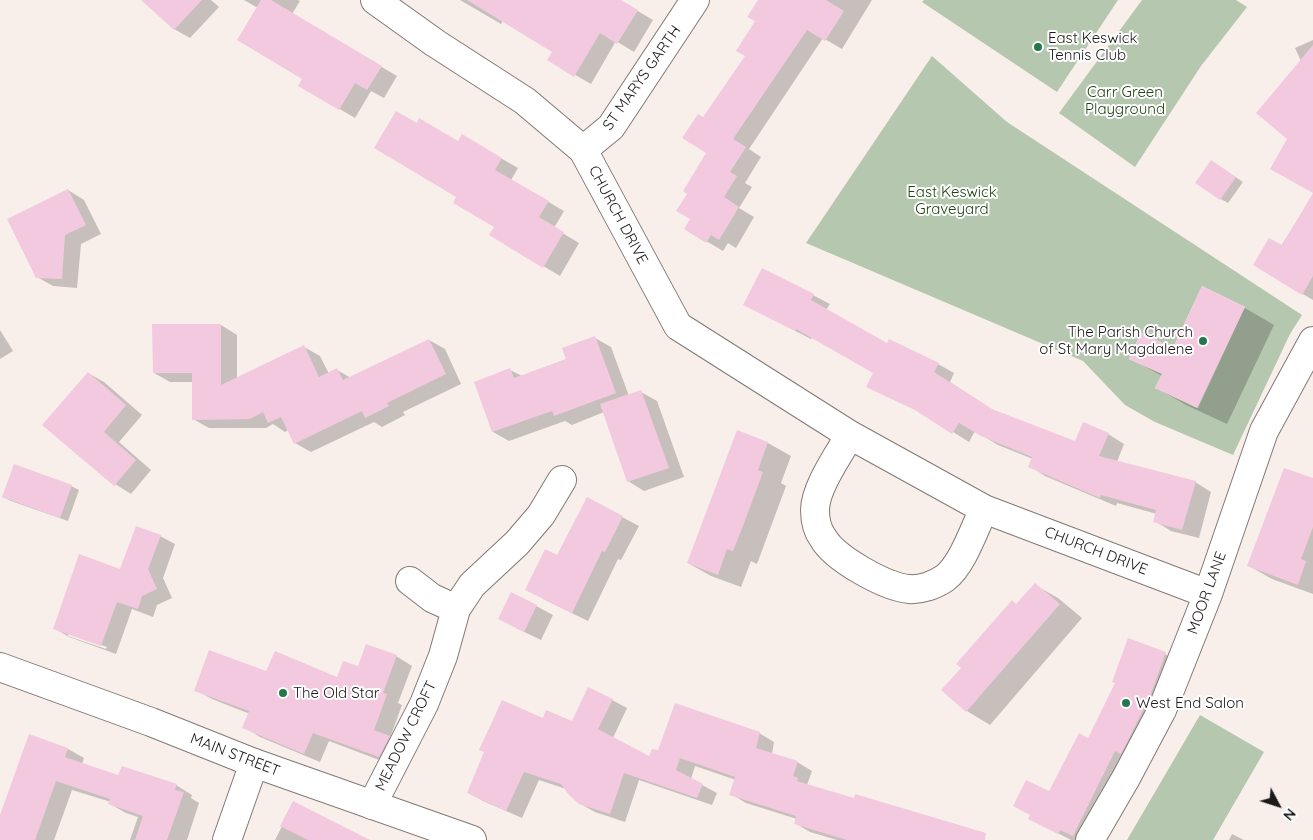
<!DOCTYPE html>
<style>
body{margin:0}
#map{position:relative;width:1313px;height:840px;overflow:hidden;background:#f8efea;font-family:Quicksand,sans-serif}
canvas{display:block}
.north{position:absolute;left:1253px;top:780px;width:50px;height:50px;-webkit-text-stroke:4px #fff;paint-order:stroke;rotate:130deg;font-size:14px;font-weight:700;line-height:20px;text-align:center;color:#1c1918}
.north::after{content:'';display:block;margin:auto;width:18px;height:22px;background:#1c1918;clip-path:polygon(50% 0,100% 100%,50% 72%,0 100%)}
</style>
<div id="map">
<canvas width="1313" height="840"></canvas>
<div class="north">N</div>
</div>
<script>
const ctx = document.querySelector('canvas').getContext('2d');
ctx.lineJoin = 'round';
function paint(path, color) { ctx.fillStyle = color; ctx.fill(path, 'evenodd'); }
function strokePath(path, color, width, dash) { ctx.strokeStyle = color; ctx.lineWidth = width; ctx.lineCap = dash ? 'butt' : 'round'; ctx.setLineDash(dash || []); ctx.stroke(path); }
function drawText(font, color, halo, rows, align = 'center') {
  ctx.font = font + ' Quicksand,sans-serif'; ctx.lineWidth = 4; ctx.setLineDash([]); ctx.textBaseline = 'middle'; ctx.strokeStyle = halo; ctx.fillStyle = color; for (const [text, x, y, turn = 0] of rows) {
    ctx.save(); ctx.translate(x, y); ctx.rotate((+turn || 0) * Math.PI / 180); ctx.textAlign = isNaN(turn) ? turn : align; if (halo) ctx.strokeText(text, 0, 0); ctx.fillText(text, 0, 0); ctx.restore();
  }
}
paint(new Path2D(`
 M 924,0 L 1118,0 L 1057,92 L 922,2 Z
 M 1142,0 L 1236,0 L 1247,7 L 1201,66 L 1135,167 L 1059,113 Z
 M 932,56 L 1007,122 L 1302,315 L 1290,334 L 1233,455 L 1155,422 L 1125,405 L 1083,361 L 806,243 ZM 1202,286 L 1245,307 L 1198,408 L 1155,388 L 1162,374 L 1129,359 L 1141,333 L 1173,348 Z
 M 1200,715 L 1264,752 L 1213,840 L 1127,840 Z`), '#b6c7b0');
paint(new Path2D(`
 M 143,0 L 211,0 L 219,7 L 190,38 L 174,29 Z
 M 244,0 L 298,0 L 300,1 L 292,14 L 397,76 L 384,98 L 371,91 L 355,118 L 299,85 L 303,79 L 258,8 Z
 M 460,0 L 619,0 L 653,20 L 634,52 L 616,41 L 591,84 L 549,60 L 553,52 L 503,21 L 501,24 Z
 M 767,0 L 872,0 L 842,49 L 823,38 L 749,149 L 761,157 L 745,183 L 752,187 L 739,208 L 754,217 L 736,248 L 728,243 L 723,251 L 686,229 L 692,219 L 689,193 L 708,153 L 703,118 L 747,56 Z
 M 1313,40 L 1313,156 L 1301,61 L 1295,48 Z
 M 417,125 L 458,143 L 462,136 L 518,168 L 511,180 L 564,211 L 554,228 L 579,243 L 560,276 L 491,235 L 496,227 L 458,196 Z
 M 1219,166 L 1243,182 L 1228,203 L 1221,199 Z
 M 68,190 L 84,200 L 101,234 L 81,244 L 77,288 L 53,286 L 37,277 Z
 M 1313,196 L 1313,300 L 1254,265 L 1281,246 Z
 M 763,269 L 830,304 L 826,310 L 887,345 L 938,364 L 954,373 L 950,382 L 996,412 L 1075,442 L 1108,434 L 1124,444 L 1117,462 L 1195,482 L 1211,492 L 1199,538 L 1171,531 L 1155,521 L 1157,514 L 1117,503 L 1116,506 L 1045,476 L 1030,466 L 1033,459 L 998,445 L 975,431 L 969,442 L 926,415 L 884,395 L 874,373 L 813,337 L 811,339 L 745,305 Z
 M 1203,288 L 1245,308 L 1274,325 L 1227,424 L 1186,405 L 1157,388 L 1162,376 L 1130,358 L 1173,350 Z
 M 221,325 L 237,335 L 237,379 L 304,347 L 320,356 L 329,374 L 337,370 L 351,378 L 429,340 L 445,349 L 461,384 L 403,412 L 405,415 L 382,427 L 374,422 L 311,452 L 295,443 L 288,430 L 285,432 L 273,424 L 266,428 L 209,428 L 193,419 L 193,382 L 170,382 L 154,373 L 154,326 Z
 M 0,330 L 13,351 L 0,359 Z
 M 595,338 L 611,347 L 629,396 L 641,392 L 657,401 L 684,477 L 644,491 L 628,481 L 604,412 L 572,425 L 565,421 L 509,441 L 493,432 L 510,370 L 522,376 L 567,359 Z
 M 88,373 L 104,382 L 142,415 L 119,442 L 151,470 L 131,494 L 115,484 Z
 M 738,431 L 768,443 L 791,456 L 781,483 L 786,486 L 757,564 L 751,561 L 741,587 L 711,576 L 688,563 Z
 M 1313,480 L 1313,594 L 1272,579 L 1249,566 Z
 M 71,486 L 79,490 L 68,521 L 11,501 L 3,497 Z
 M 588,499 L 639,526 L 621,560 L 618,559 L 588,621 L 543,599 L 558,557 Z
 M 160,536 L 175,544 L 163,578 L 172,598 L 157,605 L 153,617 L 132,609 L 116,654 L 69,637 L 54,628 ZM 68,633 L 107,647 L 106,649 L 68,636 Z
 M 1035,585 L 1058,598 L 1082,618 L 990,725 L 967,711 L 943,690 L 962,668 L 1012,602 L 1017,605 Z
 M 512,593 L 553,615 L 541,640 L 516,628 Z
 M 1165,654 L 1179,662 L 1089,840 L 1071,840 L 1044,826 L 1050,793 L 1088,739 Z
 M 396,656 L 412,666 L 398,703 L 402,705 L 390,738 L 405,747 L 395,766 L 329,741 L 320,762 L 260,737 L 244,727 L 250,714 L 212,699 L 196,690 L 267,672 L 338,679 L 359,668 Z
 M 612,700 L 627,708 L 613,738 L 650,758 L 659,752 L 759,733 L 774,742 L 772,754 L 797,762 L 812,771 L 807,785 L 957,840 L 837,840 L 810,832 L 795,823 L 797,819 L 746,803 L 731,794 L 736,780 L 695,766 L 691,779 L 717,793 L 712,805 L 639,780 L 625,822 L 595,812 L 579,803 L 566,789 L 539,780 L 522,818 L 483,801 L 468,792 L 543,720 L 573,723 Z
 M 68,749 L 84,758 L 82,764 L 119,777 L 176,785 L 192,795 L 191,798 L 199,803 L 187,840 L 130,840 L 138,817 L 126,813 L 110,804 L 111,802 L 72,790 L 54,840 L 0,840 L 0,819 Z
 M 294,803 L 368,840 L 275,840 Z
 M 1232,834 L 1244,840 L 1229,840 Z`), '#0003');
paint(new Path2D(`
 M 141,0 L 202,0 L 174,30 Z
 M 261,0 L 271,0 L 382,66 L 367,90 L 355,83 L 339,110 L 298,86 L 302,79 L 237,40 Z
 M 467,0 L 621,0 L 638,10 L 617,44 L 600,33 L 574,77 L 547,60 L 552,52 Z
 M 758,0 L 826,0 L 844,11 L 825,41 L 807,30 L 733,139 L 746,147 L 730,172 L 737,176 L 724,197 L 739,207 L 719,240 L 711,235 L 706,243 L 684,229 L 690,219 L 676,211 L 687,194 L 683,191 L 706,153 L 682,138 L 698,114 L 703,117 L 745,56 L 736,51 L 755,21 L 747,17 Z
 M 1313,45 L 1313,276 L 1302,295 L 1253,265 L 1269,238 L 1282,245 L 1313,193 L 1270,169 L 1287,139 L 1256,113 Z
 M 396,111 L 417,123 L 419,118 L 458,141 L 462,134 L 502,158 L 495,170 L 549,201 L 539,217 L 564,232 L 543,268 L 489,235 L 494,227 L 453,203 L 456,197 L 374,148 Z
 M 1211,160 L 1236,177 L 1220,200 L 1195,183 Z
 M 68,189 L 86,225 L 65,235 L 62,279 L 36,278 L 7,219 Z
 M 762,268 L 814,294 L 811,300 L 887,343 L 889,339 L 939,363 L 934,372 L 992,409 L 1075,441 L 1083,422 L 1109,433 L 1099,456 L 1196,481 L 1182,530 L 1153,522 L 1156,510 L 1101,495 L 1100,498 L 1058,480 L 1028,467 L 1032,457 L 981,436 L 959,423 L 952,434 L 915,410 L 866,387 L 873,373 L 796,329 L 795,331 L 743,305 Z
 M 1202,286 L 1245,307 L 1197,408 L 1155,388 L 1162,374 L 1129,359 L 1141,333 L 1173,348 Z
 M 152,324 L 221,324 L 221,385 L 304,345 L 319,377 L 337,368 L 343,380 L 429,339 L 446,374 L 387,403 L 389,406 L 365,418 L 362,411 L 294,444 L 281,417 L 268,423 L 263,412 L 250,419 L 192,420 L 192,373 L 153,373 Z
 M 595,336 L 616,393 L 554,416 L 552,411 L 492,432 L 474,382 L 510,368 L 514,378 L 566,359 L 562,348 Z
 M 88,372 L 126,405 L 104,432 L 136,460 L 114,486 L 42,425 Z
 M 641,390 L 669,468 L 627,482 L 600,404 Z
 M 737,430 L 768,442 L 758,470 L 763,472 L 743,526 L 733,551 L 727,549 L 718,575 L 687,563 Z
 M 14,464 L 72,485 L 60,518 L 2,497 Z
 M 1284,468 L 1313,478 L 1313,527 L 1301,559 L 1306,561 L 1298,585 L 1247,566 Z
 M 587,497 L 623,516 L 605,552 L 602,551 L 572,613 L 525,590 L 545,549 L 557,555 Z
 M 136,526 L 161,535 L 148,569 L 157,589 L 142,596 L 138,609 L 117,602 L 101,646 L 53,629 L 79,554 L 120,569 Z
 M 1035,583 L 1060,604 L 966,712 L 941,690 L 961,668 L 956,664 L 1012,600 L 1016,604 Z
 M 511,592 L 537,605 L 524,632 L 498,619 Z
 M 1128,638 L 1166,652 L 1150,696 L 1121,754 L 1115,751 L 1073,836 L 1060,830 L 1058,834 L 1028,819 L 1030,815 L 1013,806 L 1026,780 L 1049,791 L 1079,733 L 1088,738 L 1115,683 L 1112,682 Z
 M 366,644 L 397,655 L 383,693 L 387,694 L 374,730 L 390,736 L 379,757 L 313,733 L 304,754 L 242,728 L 249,711 L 194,691 L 209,650 L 266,671 L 275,651 L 337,677 L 343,661 L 358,666 Z
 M 588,687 L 613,699 L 598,729 L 649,756 L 652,749 L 658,750 L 675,703 L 760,732 L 756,748 L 798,761 L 793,776 L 798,778 L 797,781 L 854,798 L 855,794 L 986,833 L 985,840 L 847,840 L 794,824 L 796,816 L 729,795 L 735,777 L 680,758 L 676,770 L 703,784 L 697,798 L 624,773 L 610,814 L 579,804 L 569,795 L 561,784 L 524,772 L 506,811 L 467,793 L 484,752 L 479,750 L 502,700 L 543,718 L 546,710 L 572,721 Z
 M 29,734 L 68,748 L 65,757 L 118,775 L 122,766 L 177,784 L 175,790 L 184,792 L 167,840 L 135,840 L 143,816 L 108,804 L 110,799 L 56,781 L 35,840 L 0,840 L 0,815 Z
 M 293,801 L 370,840 L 308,840 L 280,826 Z`), '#f3c9e0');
const minor = new Path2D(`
 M 375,0 L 435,43 L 525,101 L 583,150 L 678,326 L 850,435 L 984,509 L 1208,594
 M 583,150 L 611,127 L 695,0
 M 850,435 C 839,454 815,488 815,510 C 815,520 817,530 823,538 C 835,559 886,587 909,589 C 921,590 935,585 945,578 C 963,564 974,529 984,509
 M 410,581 L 432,598 L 456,609
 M 372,805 L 424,704 L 443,656 L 456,609 L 472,585 L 517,543 L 541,515 L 562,480
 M 227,840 L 254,763
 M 1090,840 L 1126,778 L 1162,710 L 1208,594 L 1264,431 L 1313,341`);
const tertiary = new Path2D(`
 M 0,667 L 151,722 L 254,763 L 472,840`);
strokePath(minor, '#827975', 30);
strokePath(tertiary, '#827975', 30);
strokePath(minor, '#fff', 28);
strokePath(tertiary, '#fff', 28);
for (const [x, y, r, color] of [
 [1038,47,5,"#23774a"],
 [1203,341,5,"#23774a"],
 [283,693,5,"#23774a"],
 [1126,703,5,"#23774a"]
]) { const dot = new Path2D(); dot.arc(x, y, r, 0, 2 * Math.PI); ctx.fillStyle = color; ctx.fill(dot); strokePath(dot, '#fff', 2); }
drawText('15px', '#1c1918', '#fff', [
 ["East Keswick",1048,38],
 ["Tennis Club",1048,55],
 ["The Parish Church",1193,332,"right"],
 ["of St Mary Magdalene",1193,349,"right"],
 ["The Old Star",293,693],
 ["West End Salon",1136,703]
], 'left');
drawText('15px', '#1c1918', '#fff', [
 ["ST MARYS GARTH",642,78,-55],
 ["CHURCH DRIVE",618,215,62],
 ["CHURCH DRIVE",1096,551,21],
 ["MOOR LANE",1207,593,-70],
 ["MEADOW CROFT",406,736,-64],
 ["MAIN STREET",235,755,21]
]);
drawText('15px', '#1f4211', '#fff', [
 ["Carr Green",1125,92],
 ["Playground",1125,109],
 ["East Keswick",952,192],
 ["Graveyard",952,209]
]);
</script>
